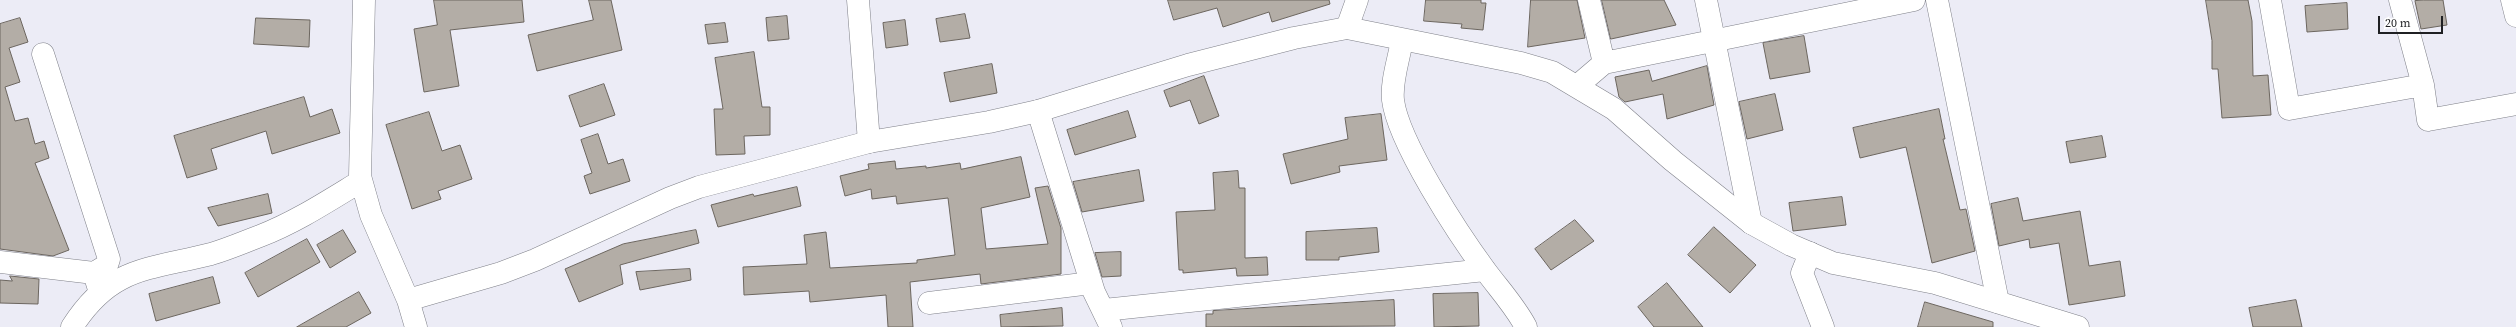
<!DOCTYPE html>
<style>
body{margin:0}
#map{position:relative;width:2516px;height:327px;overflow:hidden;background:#ececf6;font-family:"Source Serif 4",serif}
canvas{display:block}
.scale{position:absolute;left:2378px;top:16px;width:65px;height:18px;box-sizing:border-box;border:2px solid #1f2023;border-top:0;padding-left:5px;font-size:12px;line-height:14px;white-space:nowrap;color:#1f2023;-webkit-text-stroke:3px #fff;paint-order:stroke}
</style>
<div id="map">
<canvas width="2516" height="327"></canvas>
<div class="scale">20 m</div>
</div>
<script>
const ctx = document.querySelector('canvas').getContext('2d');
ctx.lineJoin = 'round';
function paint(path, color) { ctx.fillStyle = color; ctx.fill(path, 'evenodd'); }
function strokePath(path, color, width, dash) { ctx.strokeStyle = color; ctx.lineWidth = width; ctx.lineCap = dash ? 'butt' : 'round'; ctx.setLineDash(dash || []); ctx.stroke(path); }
const building = new Path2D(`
 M 434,0 L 522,0 L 524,22 L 450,30 L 459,86 L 424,92 L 414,29 L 437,25 Z
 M 589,0 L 611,0 L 622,50 L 537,71 L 528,35 L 593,20 Z
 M 1168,0 L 1329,0 L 1330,4 L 1272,22 L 1269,12 L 1223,27 L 1217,8 L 1174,20 Z
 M 1426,0 L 1481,0 L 1481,3 L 1486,3 L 1483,30 L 1461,28 L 1462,24 L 1424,21 Z
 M 1531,0 L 1577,0 L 1585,38 L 1528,47 Z
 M 1602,0 L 1664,0 L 1676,25 L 1611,39 Z
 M 2206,0 L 2248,0 L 2252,21 L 2253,76 L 2268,75 L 2271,115 L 2222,118 L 2218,69 L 2212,69 L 2212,41 Z
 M 2424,0 L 2443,0 L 2447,25 L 2421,29 L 2415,1 Z
 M 2347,3 L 2348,29 L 2307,32 L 2305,6 Z
 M 965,14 L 970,38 L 940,42 L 936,19 Z
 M 787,16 L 789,39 L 768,41 L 766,18 Z
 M 20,18 L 28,42 L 9,48 L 20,82 L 5,87 L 15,121 L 28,118 L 35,144 L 44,141 L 49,158 L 35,163 L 69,250 L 53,256 L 0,249 L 0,24 Z
 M 256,18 L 310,20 L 309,47 L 254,44 Z
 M 905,20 L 908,45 L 886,48 L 883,23 Z
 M 725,23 L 728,42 L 708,44 L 705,25 Z
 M 1804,36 L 1810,72 L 1770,79 L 1763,43 Z
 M 754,52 L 762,107 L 770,107 L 770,135 L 744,136 L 745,154 L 716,155 L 714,109 L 723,109 L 715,58 Z
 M 992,64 L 997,93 L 950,102 L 944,73 Z
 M 1707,66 L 1714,105 L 1667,119 L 1663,94 L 1625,102 L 1619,97 L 1615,77 L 1649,70 L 1652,81 Z
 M 1204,76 L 1219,116 L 1199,124 L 1190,100 L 1170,107 L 1164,91 Z
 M 604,84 L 615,115 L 580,127 L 569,96 Z
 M 1775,94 L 1783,130 L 1747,139 L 1739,102 Z
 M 304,97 L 310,117 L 332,109 L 340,133 L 272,154 L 266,131 L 211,149 L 217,169 L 187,178 L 174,136 Z
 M 1939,109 L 1945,139 L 1943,139 L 1960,210 L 1966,209 L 1975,251 L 1932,263 L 1906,147 L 1860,158 L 1853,128 Z
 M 1128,111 L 1136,137 L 1075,155 L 1067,130 Z
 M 429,112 L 442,151 L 460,145 L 472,179 L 438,191 L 441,199 L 412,209 L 386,125 Z
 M 1381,114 L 1387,160 L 1339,166 L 1340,172 L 1291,184 L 1283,154 L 1348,139 L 1345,118 Z
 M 598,134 L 608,164 L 623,159 L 630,181 L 590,194 L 584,176 L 592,173 L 581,140 Z
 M 2102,136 L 2106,157 L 2070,163 L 2066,142 Z
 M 1021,157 L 1030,197 L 981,208 L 986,249 L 1048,244 L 1035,188 L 1048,186 L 1061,228 L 1061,274 L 981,284 L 980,274 L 910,282 L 913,327 L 888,327 L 886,295 L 810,302 L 809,291 L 744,295 L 743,267 L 807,264 L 804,235 L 826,232 L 830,268 L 917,263 L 917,260 L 955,255 L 948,198 L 897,204 L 896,196 L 872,199 L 871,189 L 845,196 L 840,176 L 869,169 L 868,164 L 895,161 L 896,169 L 926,166 L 926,168 L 960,163 L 961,169 Z
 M 1139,170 L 1144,201 L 1082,212 L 1073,182 Z
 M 1238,171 L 1239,188 L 1245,188 L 1245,258 L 1267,257 L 1268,275 L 1237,276 L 1236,268 L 1183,273 L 1183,270 L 1179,270 L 1176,212 L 1215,210 L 1213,173 Z
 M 797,187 L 801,206 L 718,227 L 711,205 L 753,194 L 754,196 Z
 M 268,194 L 272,213 L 218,226 L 208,208 Z
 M 1842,197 L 1846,225 L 1793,231 L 1789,203 Z
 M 2018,198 L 2023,221 L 2080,211 L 2089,266 L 2120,261 L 2125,296 L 2069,305 L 2059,243 L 2030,248 L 2029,239 L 1999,246 L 1991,204 Z
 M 1575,220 L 1594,241 L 1551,270 L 1535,249 Z
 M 1714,227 L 1756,265 L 1730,293 L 1688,255 Z
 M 1377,228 L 1379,252 L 1339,257 L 1339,260 L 1306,260 L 1306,232 Z
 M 343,230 L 356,252 L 330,268 L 317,245 Z
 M 696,230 L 699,243 L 620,265 L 623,284 L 579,302 L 565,269 L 623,244 Z
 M 307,239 L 320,262 L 258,297 L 245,273 Z
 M 1121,252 L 1121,276 L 1102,277 L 1095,253 Z
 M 690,269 L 691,280 L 640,290 L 636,272 Z
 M 10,276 L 39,279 L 38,304 L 0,303 L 0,280 L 12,281 Z
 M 213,277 L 220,303 L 156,321 L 149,294 Z
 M 1667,283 L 1703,327 L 1654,327 L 1638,307 Z
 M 359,292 L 371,313 L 346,327 L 297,327 Z
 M 1478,293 L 1479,326 L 1434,327 L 1433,294 Z
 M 1394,300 L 1395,326 L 1206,327 L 1206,314 L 1213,314 L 1213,311 Z
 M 2296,300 L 2302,327 L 2253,327 L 2249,308 Z
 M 1925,302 L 1993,322 L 1993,327 L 1918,327 Z
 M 1062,308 L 1063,326 L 1001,327 L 1000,315 Z`);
paint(building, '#b3ada6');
strokePath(building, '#6c665f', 1);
const minor = new Path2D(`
 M 858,0 L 869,142
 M 1589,0 L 1604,63
 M 1706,0 L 1751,223
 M 1937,0 L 1998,302
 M 2270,0 L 2289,109 L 2423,85
 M 2400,0 L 2423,85 L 2428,120 L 2516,104
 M 2512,0 L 2516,16
 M 1347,28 L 1357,0
 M 1402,40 C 1399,59 1391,81 1393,100 C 1398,142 1459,235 1485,270 C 1499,289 1515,306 1526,327
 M 43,54 L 109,259 L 107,265 L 94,273
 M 1577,86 L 1604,63 L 1914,0
 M 1038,111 L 1094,292 L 1111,327
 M 1810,253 L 1802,273 L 1823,327
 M 0,262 L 94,273 L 98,286
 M 929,303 L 1091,283
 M 1104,310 L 1485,270`);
const tertiary = new Path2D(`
 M 364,0 L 360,176 L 371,215 L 408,300 L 416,327
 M 408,300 L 501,273 L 535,260 L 670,198 L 699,187 L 869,142 L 989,122 L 1038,111 L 1188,65 L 1294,38 L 1347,28 L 1521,63 L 1552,72 L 1614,109 L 1673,161 L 1751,223 L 1791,245 L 1833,263 L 1935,283 L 2078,327
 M 72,327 C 111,266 148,270 211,254 C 228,249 244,242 260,236 C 296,222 328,201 361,181`);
strokePath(minor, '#7f8089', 23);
strokePath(tertiary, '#7f8089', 23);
strokePath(minor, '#fff', 22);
strokePath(tertiary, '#fff', 22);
</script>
